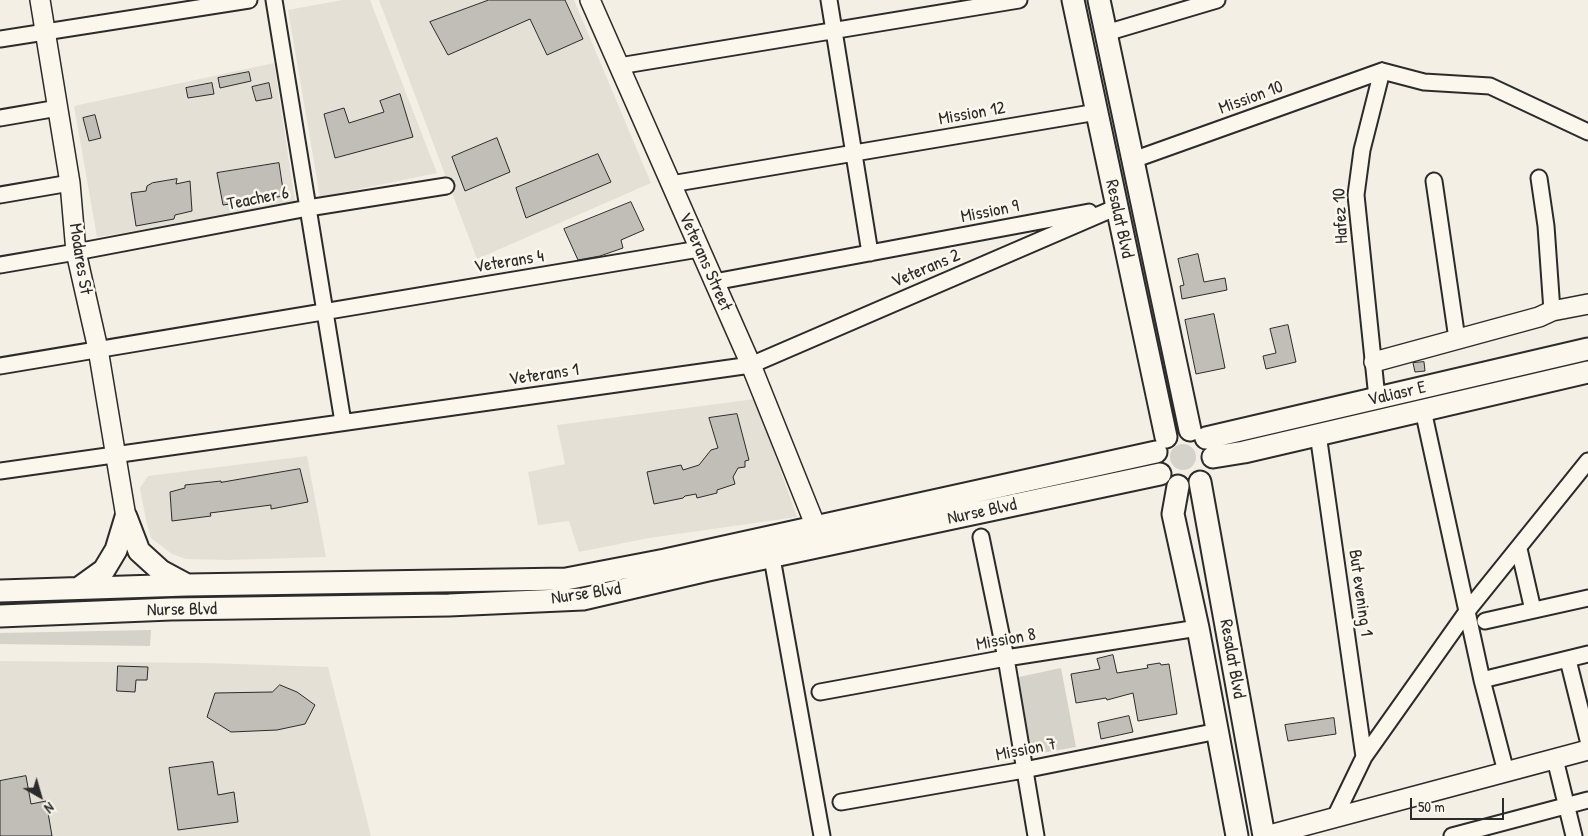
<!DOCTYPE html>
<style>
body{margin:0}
#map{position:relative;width:1588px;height:836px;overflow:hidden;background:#f3efe4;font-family:"Patrick Hand",sans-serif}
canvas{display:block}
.north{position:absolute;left:15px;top:771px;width:50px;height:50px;-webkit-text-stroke:4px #fbf7ec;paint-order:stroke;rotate:142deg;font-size:14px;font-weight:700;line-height:20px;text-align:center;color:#2b2b2b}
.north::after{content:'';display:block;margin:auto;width:18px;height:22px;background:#2b2b2b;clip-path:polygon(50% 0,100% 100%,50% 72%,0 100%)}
.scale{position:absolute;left:1410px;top:798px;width:94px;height:22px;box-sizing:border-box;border:2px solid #2b2b2b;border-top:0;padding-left:6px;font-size:15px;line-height:18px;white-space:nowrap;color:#2b2b2b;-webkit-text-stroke:4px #fbf7ec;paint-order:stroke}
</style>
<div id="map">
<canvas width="1588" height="836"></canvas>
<div class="north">N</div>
<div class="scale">50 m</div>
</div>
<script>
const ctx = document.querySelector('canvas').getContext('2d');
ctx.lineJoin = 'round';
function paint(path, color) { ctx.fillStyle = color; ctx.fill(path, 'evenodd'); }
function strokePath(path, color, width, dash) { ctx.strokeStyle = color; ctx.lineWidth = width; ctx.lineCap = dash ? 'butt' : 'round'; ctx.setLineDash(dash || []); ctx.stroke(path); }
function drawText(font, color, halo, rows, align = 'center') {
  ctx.font = font + ' "Patrick Hand",sans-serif'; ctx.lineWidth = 5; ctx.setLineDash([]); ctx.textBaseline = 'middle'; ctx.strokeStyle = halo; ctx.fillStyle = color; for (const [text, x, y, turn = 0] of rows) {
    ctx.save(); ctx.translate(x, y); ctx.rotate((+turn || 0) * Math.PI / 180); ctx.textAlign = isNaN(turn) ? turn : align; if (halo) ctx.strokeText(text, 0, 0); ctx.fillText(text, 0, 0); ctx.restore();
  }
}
paint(new Path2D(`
 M 342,0 L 370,0 L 437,173 L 320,197 L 288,10 Z
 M 379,0 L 574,0 L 651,183 L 477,259 Z
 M 274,63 L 295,201 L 197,221 L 97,237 L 74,106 Z
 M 755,399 L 797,517 L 649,538 L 579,552 L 569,521 L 538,525 L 528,472 L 565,464 L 557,425 Z
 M 307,456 L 326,557 L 227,560 L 186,559 L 172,554 L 151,538 L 146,520 L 140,488 L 148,476 Z
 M 0,661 L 206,663 L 328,667 L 371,836 L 0,836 Z`), '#e4e0d6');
paint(new Path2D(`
 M1170 457a13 13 0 1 1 26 0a13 13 0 1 1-26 0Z
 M 151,630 L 150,646 L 0,644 L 0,633 Z
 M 1061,668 L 1076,747 L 1030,755 L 1014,678 Z`), '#d5d2c9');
const building = new Path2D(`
 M 489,0 L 565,0 L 583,39 L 547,55 L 530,19 L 448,55 L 430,22 Z
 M 249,72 L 251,81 L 220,88 L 218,78 Z
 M 212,83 L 214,94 L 188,98 L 186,88 Z
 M 269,83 L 272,98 L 256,101 L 252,87 Z
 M 400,94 L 413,137 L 335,158 L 324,114 L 344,108 L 349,123 L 384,112 L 380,101 Z
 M 95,115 L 101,138 L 89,141 L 83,118 Z
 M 497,138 L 510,172 L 465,191 L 452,157 Z
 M 598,154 L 611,182 L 526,218 L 516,188 Z
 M 279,163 L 284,196 L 223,205 L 217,173 Z
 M 177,179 L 176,184 L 190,181 L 192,211 L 175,215 L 174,219 L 136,226 L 131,193 L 146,191 L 147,186 L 152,183 Z
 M 631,202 L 644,230 L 621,240 L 623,248 L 600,256 L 578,260 L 564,229 Z
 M 1198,254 L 1204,282 L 1225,278 L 1227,290 L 1182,299 L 1180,286 L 1184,285 L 1178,259 Z
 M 1214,314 L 1225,368 L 1196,374 L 1185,320 Z
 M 1288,325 L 1296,362 L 1266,369 L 1263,356 L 1276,353 L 1270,329 Z
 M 1424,362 L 1425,371 L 1415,372 L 1413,363 Z
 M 737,414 L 749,460 L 745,461 L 745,467 L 738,468 L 733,477 L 735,484 L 717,490 L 717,493 L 697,498 L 696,494 L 685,496 L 683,498 L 654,504 L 647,472 L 681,465 L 683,470 L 699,465 L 711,450 L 718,448 L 709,418 Z
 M 300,469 L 308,502 L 271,509 L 271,505 L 210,513 L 211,516 L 172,521 L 170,492 L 185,488 L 185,485 L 221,481 L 221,482 Z
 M 1113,655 L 1117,673 L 1148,668 L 1147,665 L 1160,663 L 1161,665 L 1169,664 L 1177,714 L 1138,721 L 1133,693 L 1107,700 L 1106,698 L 1076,703 L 1071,674 L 1100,669 L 1097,659 Z
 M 118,666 L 148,667 L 147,680 L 136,680 L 135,692 L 117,691 Z
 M 280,685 L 297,692 L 315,705 L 305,724 L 277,730 L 231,732 L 207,717 L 215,693 L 272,692 Z
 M 1129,716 L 1133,732 L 1101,739 L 1098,723 Z
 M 1334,718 L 1336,734 L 1288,741 L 1285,725 Z
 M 213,762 L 218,795 L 234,792 L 238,822 L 178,830 L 169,768 Z
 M 26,776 L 31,804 L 46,801 L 52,836 L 0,836 L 0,781 Z`);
paint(building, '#c0beb6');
strokePath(building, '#2b2b2b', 1);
const minor = new Path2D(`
 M 274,0 L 343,422
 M 829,0 L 870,253
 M 1106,33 L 1217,0
 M 0,39 L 249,0
 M 619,66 L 1019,0
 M 1382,71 L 1424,82 L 1490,86 L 1588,132
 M 0,118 L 58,108
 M 1133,160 L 1382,71
 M 1539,178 L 1546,226 L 1552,311
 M 1434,181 L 1457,339
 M 671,184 L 1097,112
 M 0,195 L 70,183
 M 0,265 L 76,252 L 308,208 L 446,186
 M 714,282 L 1089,212
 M 0,366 L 699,249
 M 1377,398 L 1356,195 L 1362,150 L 1382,71
 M 1423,410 L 1482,680 L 1506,772
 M 1318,434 L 1364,757
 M 0,471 L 751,365 L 1117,207
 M 981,537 L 1006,658 L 1036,836
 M 1519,549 L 1533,610
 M 772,558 L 822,836
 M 1485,621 L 1588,598
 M 1568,660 L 1588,740
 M 1482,680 L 1588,654
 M 820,692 L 1006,658 L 1198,628
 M 1555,759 L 1574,836
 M 841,802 L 1024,770 L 1218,731
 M 1335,817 L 1364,757 L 1468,610 L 1588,461
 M 1452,836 L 1588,800`);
const tertiary = new Path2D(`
 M 40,0 L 70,183 L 76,252 L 98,349 L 126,517
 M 590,0 L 751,365 L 816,527
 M 1374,362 L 1539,317 L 1552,311 L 1588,304
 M 1266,836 L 1588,750`);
const secondary = new Path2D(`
 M 1073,0 L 1166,437
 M 1099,0 L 1190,430
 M 1206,438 L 1588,349
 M 1213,457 L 1244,452 L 1588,372
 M 1200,482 L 1264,836
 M 1178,486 L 1173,514 L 1198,628 L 1237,836
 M 126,517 L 139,551 L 161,571 L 187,585
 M 79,588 L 104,570 L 116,550 L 126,517
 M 0,591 L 187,585 L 566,579 L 665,560 L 1156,452
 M 0,616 L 171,609 L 449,605 L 583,599 L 708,570 L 1160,474`);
strokePath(minor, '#2b2b2b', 19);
strokePath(tertiary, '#2b2b2b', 22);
strokePath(secondary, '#2b2b2b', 25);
strokePath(minor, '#fbf7ec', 15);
strokePath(tertiary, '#fbf7ec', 19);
strokePath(secondary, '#fbf7ec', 21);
drawText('18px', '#2b2b2b', '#fbf7ec', [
 ["Mission 10",1251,98,-20],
 ["Mission 12",972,114,-10],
 ["Teacher 6",258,199,-11],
 ["Mission 9",990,212,-11],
 ["Hafez 10",1341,216,-93],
 ["Resalat Blvd",1119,219,78],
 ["Modares St",80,259,81],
 ["Veterans 4",509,262,-9],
 ["Veterans Street",705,262,66],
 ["Veterans 2",926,269,-23],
 ["Veterans 1",544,375,-8],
 ["Valiasr E",1397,394,-13],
 ["Nurse Blvd",982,512,-12],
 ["But evening 1",1360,593,82],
 ["Nurse Blvd",586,594,-8],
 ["Nurse Blvd",182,610,-1],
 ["Mission 8",1006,640,-10],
 ["Resalat Blvd",1232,659,80],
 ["Mission 7",1026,750,-11]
]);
</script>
